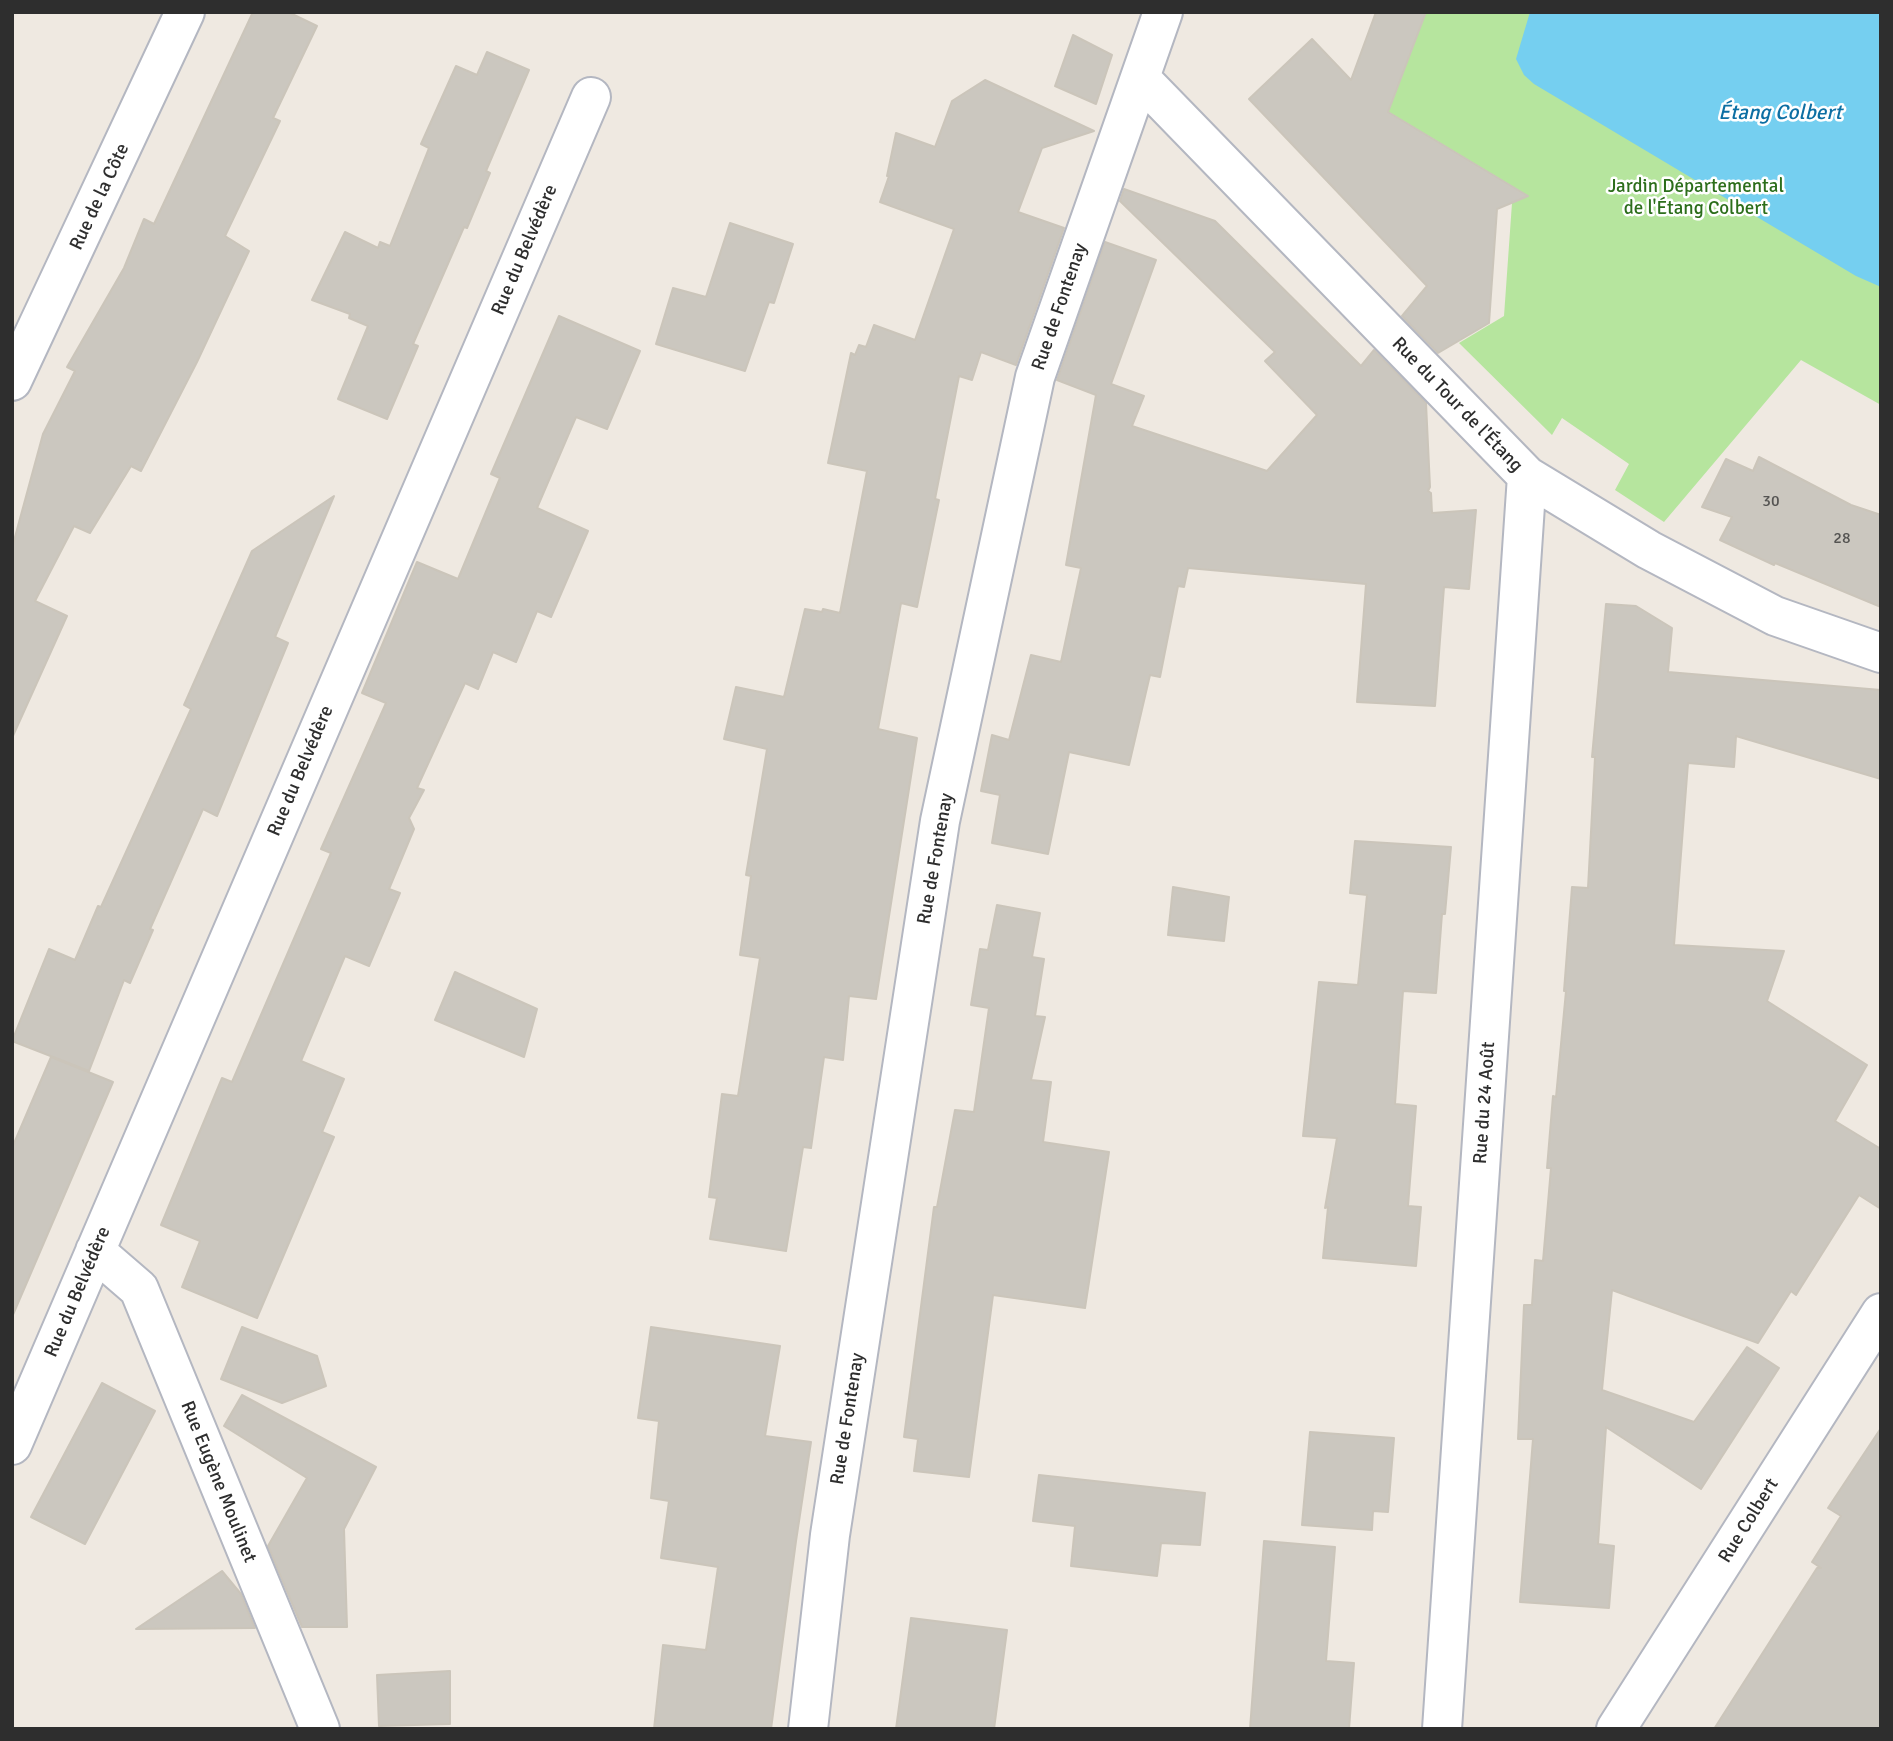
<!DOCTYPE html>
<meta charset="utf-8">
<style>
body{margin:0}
#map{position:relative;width:1893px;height:1741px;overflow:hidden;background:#efe9e1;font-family:Signika,sans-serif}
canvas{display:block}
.frame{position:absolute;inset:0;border:14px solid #2e2e2e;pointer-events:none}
</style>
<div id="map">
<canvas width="1893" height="1741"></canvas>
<div class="frame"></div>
</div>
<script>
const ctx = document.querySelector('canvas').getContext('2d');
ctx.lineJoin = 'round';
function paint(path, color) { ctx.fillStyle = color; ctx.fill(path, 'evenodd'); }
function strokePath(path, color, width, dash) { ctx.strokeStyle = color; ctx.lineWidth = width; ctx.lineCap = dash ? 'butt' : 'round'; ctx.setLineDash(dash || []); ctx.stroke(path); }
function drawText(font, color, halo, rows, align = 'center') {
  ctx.font = font + ' Signika,sans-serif'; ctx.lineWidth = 5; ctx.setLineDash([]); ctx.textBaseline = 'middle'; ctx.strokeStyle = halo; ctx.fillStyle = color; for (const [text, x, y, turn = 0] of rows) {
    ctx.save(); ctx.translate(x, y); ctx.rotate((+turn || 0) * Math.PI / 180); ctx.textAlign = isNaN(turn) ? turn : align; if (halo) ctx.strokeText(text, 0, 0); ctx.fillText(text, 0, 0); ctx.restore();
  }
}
paint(new Path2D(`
 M 1426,12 L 1881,12 L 1881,405 L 1801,360 L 1664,522 L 1615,490 L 1629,464 L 1562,418 L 1552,435 L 1459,343 L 1504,316 L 1512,203 L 1500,179 L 1388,112 Z`), '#b6e59e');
paint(new Path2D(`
 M 1530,12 L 1881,12 L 1881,287 L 1856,276 L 1534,84 L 1524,75 L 1516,59 Z`), '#75cff0');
const building = new Path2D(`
 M 253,12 L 288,12 L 317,26 L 273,118 L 280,121 L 225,236 L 249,251 L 197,362 L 141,471 L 131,466 L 90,533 L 74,526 L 35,601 L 67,616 L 12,738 L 12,548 L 43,434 L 75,371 L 67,367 L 124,268 L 144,219 L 154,224 Z
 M 1376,12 L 1426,12 L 1388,112 L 1528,196 L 1497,209 L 1489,323 L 1438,353 L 1402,316 L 1427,286 L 1249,99 L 1312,39 L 1351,80 Z
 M 1073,35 L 1112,55 L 1096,104 L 1055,86 Z
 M 487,52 L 529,70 L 486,171 L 490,173 L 467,228 L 464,227 L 413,344 L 418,346 L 387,419 L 338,399 L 368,326 L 349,318 L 350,314 L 312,300 L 345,232 L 378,248 L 380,242 L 390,246 L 429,148 L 421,144 L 456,66 L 477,75 Z
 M 985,80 L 1094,131 L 1042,148 L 1018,212 L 1064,228 L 1016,365 L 981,352 L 972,380 L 959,376 L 935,499 L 939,500 L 917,607 L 901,603 L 878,729 L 917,738 L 876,999 L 849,996 L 843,1060 L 824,1057 L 811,1148 L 803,1147 L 786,1251 L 710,1239 L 717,1198 L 709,1197 L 722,1094 L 738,1096 L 760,958 L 740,955 L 751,876 L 746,875 L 767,749 L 724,739 L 736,687 L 784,697 L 805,609 L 822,612 L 823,609 L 840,613 L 867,471 L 828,463 L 851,353 L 855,355 L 859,345 L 866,347 L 874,325 L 915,340 L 954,229 L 880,202 L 889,176 L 887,176 L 896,133 L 935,147 L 952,101 Z
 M 1124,189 L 1215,221 L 1361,366 L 1374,350 L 1426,403 L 1430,487 L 1428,491 L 1431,493 L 1432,513 L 1476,510 L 1469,589 L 1444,587 L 1435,706 L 1357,702 L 1366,584 L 1188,568 L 1184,587 L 1178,586 L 1160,677 L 1150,675 L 1129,765 L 1069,752 L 1048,854 L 992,843 L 1000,795 L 981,791 L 992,735 L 1009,740 L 1031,655 L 1061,662 L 1081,568 L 1066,565 L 1096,395 L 1057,380 L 1105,242 L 1156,260 L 1111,384 L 1144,396 L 1132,426 L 1267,471 L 1317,415 L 1265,361 L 1275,352 L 1120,201 Z
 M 730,223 L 793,244 L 774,303 L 769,302 L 745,371 L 656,344 L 673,288 L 706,297 Z
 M 559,316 L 640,351 L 607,429 L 576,417 L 537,508 L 588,531 L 551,617 L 537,611 L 516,662 L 493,652 L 478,689 L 465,683 L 417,788 L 424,790 L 409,818 L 414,829 L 389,889 L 400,893 L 369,966 L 345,956 L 301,1061 L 344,1079 L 322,1132 L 334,1137 L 257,1318 L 182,1287 L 200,1241 L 161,1225 L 222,1078 L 232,1082 L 331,853 L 321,849 L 386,703 L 362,693 L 417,562 L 458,579 L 500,478 L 491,474 Z
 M 1759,457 L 1851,505 L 1881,515 L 1881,607 L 1775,563 L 1774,565 L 1720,540 L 1732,517 L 1702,507 L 1726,459 L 1753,471 Z
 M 334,496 L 275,637 L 288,643 L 217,816 L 203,809 L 150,929 L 153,930 L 130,983 L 124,980 L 89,1071 L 12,1041 L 49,949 L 75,960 L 98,906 L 101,907 L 191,709 L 184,705 L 252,551 Z
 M 1606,604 L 1636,606 L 1672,628 L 1668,672 L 1881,690 L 1881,779 L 1736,736 L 1734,767 L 1688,763 L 1674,945 L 1784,951 L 1767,1001 L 1867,1065 L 1835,1121 L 1881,1149 L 1881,1209 L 1859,1195 L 1796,1295 L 1791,1291 L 1758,1343 L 1612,1290 L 1602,1390 L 1694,1422 L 1747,1347 L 1779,1368 L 1701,1489 L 1606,1427 L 1598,1544 L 1614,1546 L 1609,1608 L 1520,1602 L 1533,1439 L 1518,1439 L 1524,1305 L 1532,1305 L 1535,1260 L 1543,1261 L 1551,1168 L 1547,1168 L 1553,1096 L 1556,1097 L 1566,991 L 1564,991 L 1572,887 L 1588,888 L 1595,757 L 1592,757 Z
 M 1355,841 L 1451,847 L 1445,914 L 1442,914 L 1436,993 L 1403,991 L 1395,1104 L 1416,1106 L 1408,1206 L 1421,1207 L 1416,1266 L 1323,1258 L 1328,1207 L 1325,1208 L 1337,1138 L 1303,1136 L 1319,982 L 1358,985 L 1367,895 L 1350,893 Z
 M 1173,887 L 1229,897 L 1224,941 L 1168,935 Z
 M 997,905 L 1040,913 L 1032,957 L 1044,959 L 1035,1016 L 1045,1017 L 1031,1080 L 1051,1082 L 1043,1142 L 1109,1152 L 1085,1308 L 993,1295 L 969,1477 L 914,1471 L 918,1439 L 904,1437 L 934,1207 L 937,1207 L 955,1110 L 974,1112 L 989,1008 L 971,1005 L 980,949 L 988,950 Z
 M 455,972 L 537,1009 L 524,1057 L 435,1020 Z
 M 51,1057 L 113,1082 L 12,1317 L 12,1148 Z
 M 242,1327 L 317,1356 L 326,1386 L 282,1403 L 221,1379 Z
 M 651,1327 L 780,1346 L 765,1436 L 811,1442 L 796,1541 L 771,1729 L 654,1729 L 663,1645 L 706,1650 L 718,1567 L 661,1558 L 669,1501 L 651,1498 L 659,1421 L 638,1418 Z
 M 102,1383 L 155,1411 L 85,1544 L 31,1517 Z
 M 242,1395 L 376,1467 L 344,1529 L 347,1627 L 302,1627 L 268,1546 L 307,1478 L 224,1426 Z
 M 1881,1428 L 1881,1729 L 1714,1729 L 1817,1568 L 1821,1568 L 1812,1562 L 1841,1516 L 1828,1508 Z
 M 1310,1432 L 1394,1438 L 1388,1512 L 1373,1511 L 1372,1530 L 1302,1525 Z
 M 1039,1475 L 1205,1493 L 1200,1545 L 1161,1543 L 1157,1576 L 1071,1566 L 1075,1526 L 1033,1521 Z
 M 1264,1541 L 1335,1547 L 1326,1661 L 1354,1663 L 1349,1729 L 1250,1729 Z
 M 222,1571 L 241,1594 L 255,1628 L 136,1629 Z
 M 911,1618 L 1007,1630 L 994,1729 L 896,1729 Z
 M 450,1671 L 450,1724 L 379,1726 L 377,1675 Z`);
paint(building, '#cbc7bf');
strokePath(building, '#cbc5ba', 2);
const minor = new Path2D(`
 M 1140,78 L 1527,476 L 1649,550 L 1775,616 L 1881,653
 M 12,381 L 185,12
 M 95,1251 L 139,1289 L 320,1729
 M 12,1445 L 591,97
 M 808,1729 L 830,1535 L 940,821 L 1035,377 L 1163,12
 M 1442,1729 L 1527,476
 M 1616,1729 L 1881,1313`);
strokePath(minor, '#b4b7c1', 42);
strokePath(minor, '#fff', 38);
drawText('16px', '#555452', null, [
 ["30",1771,502],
 ["28",1842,539]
]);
drawText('19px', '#2c6e1b', '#fff', [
 ["Jardin Départemental",1696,187],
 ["de l'Étang Colbert",1696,209]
]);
drawText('19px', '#2e2e2e', '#fff', [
 ["Rue de la Côte",100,197,-65],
 ["Rue du Belvédère",525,250,-67],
 ["Rue de Fontenay",1060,307,-71],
 ["Rue du Tour de l'Étang",1457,405,46],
 ["Rue du Belvédère",301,771,-67],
 ["Rue de Fontenay",936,859,-80],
 ["Rue du 24 Août",1485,1103,-86],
 ["Rue du Belvédère",78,1292,-67],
 ["Rue de Fontenay",848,1419,-81],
 ["Rue Eugène Moulinet",218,1482,68],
 ["Rue Colbert",1749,1521,-58]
]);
drawText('italic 21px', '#0d6fa3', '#fff', [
 ["Étang Colbert",1780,113]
]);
</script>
